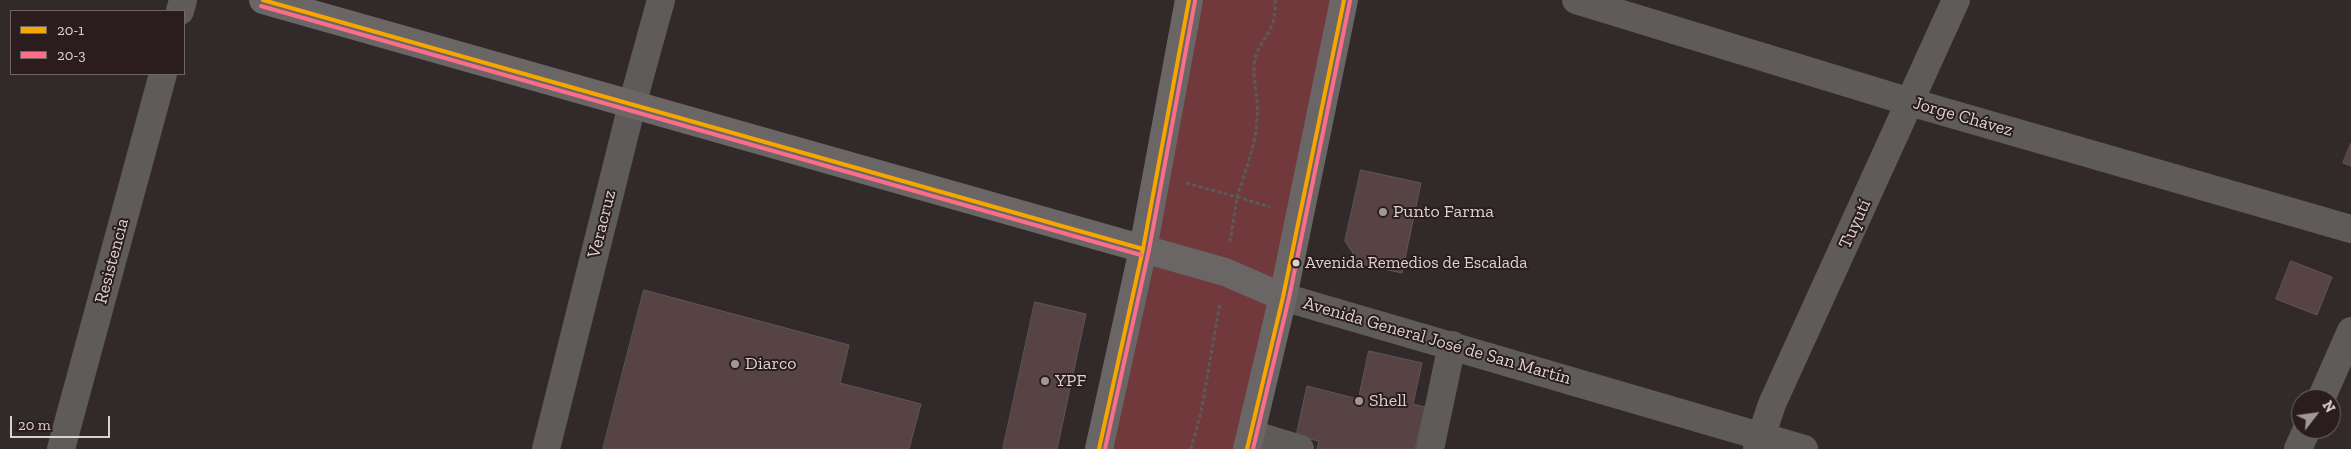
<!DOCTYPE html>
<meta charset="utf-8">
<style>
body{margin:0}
#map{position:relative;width:2351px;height:449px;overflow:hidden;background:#322a2a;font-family:"Zilla Slab",serif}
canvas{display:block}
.legend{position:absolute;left:10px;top:10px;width:175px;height:65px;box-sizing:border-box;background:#2b1d1d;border:1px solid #726565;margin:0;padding:6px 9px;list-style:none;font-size:15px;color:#dcd2d2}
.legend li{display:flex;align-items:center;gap:10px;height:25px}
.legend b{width:25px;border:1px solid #726565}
.north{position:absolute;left:2291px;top:389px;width:50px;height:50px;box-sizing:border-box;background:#2b1d1d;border:1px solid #726565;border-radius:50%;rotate:60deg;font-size:14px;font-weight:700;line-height:20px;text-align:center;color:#dcd2d2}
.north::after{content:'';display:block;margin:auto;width:18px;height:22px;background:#a09797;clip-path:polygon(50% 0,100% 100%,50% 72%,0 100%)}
.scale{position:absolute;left:10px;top:416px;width:100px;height:22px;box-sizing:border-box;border:2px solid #dcd2d2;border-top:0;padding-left:6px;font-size:15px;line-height:18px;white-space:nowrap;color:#dcd2d2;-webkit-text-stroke:4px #2b1d1d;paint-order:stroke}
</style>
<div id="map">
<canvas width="2351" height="449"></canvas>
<ul class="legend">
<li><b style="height:6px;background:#f7a600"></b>20-1</li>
<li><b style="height:6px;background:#fb6d88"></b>20-3</li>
</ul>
<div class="north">N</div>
<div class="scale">20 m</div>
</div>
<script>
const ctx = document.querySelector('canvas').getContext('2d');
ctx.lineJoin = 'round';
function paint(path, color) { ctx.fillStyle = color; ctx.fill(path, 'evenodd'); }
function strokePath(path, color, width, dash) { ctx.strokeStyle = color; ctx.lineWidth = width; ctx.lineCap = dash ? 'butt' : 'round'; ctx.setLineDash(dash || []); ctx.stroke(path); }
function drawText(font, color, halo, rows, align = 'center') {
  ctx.font = font + ' "Zilla Slab",serif'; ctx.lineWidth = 4; ctx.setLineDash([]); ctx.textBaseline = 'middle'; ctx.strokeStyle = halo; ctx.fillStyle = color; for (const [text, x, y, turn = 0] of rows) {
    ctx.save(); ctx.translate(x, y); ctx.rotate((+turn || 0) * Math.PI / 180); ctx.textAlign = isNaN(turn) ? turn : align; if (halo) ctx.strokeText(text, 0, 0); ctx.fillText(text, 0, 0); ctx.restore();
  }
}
paint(new Path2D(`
 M 1189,0 L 1344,0 L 1247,449 L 1099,449 Z`), '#71393b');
const building = new Path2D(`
 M 2351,143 L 2351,166 L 2343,163 Z
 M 1361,170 L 1421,183 L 1402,273 L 1360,264 L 1345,241 Z
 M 2291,261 L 2332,277 L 2317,315 L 2276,299 Z
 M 644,290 L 849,345 L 840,383 L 921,404 L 909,449 L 603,449 Z
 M 1035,302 L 1086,314 L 1057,449 L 1003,449 Z
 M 1369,351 L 1422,363 L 1413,404 L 1425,407 L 1415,449 L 1317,449 L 1319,441 L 1296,436 L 1307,386 L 1358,399 Z`);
paint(building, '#584344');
strokePath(building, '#5d5757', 1);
strokePath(new Path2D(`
 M 1186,183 L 1237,197 C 1245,171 1256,145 1257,118 C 1259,100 1253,82 1254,65 C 1255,50 1264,42 1270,30 C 1274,21 1276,10 1275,0
 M 1230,242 L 1237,197 L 1270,207
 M 1191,449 L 1201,412 L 1220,303`), '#5d5959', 3, [4, 2.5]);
strokePath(new Path2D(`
 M 1576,0 L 1910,102 L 2351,229
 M 180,11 L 183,0
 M 1283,297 L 1804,449
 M 2321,399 L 2351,331
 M 1251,434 L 1300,449
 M 61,449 L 163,74
 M 546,449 L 632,105 L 661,0
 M 1430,449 L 1452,345
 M 1757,449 L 1772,404 L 1956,0
 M 2298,449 L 2307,429`), '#5f5b5b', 28);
strokePath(new Path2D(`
 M 263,0 L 1225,272 L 1283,297
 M 1099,449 L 1143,249 L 1189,0
 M 1247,449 L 1283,297 L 1344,0`), '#6a6666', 28);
strokePath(new Path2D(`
 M 263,0 L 1143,249
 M 1099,449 L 1143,249 L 1189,0
 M 1247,449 L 1283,297 L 1344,0`), '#f7a600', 4);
strokePath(new Path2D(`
 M 261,6 L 1141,255
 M 1105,449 L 1149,250 L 1195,1
 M 1253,449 L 1289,298 L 1350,1`), '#fb6d88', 4);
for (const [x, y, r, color] of [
 [1383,212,5,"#a09797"],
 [1296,263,4.5,"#dcd2d2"],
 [735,364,5,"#a09797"],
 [1045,381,5,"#a09797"],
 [1359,401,5,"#a09797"]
]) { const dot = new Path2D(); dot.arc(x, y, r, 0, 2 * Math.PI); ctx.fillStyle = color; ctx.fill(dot); strokePath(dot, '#2b1d1d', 2); }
drawText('17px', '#dcd2d2', '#2b1d1d', [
 ["Avenida Remedios de Escalada",1305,263]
], 'left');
drawText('18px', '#dcd2d2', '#2b1d1d', [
 ["Jorge Chávez",1963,117,16],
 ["Veracruz",602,224,-76],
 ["Tuyutí",1855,224,-65],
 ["Resistencia",112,261,-75],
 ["Avenida General José de San Martín",1437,341,16]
]);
drawText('18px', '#dcd2d2', '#2b1d1d', [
 ["Punto Farma",1393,212],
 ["Diarco",745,364],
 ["YPF",1055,381],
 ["Shell",1369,401]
], 'left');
</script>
